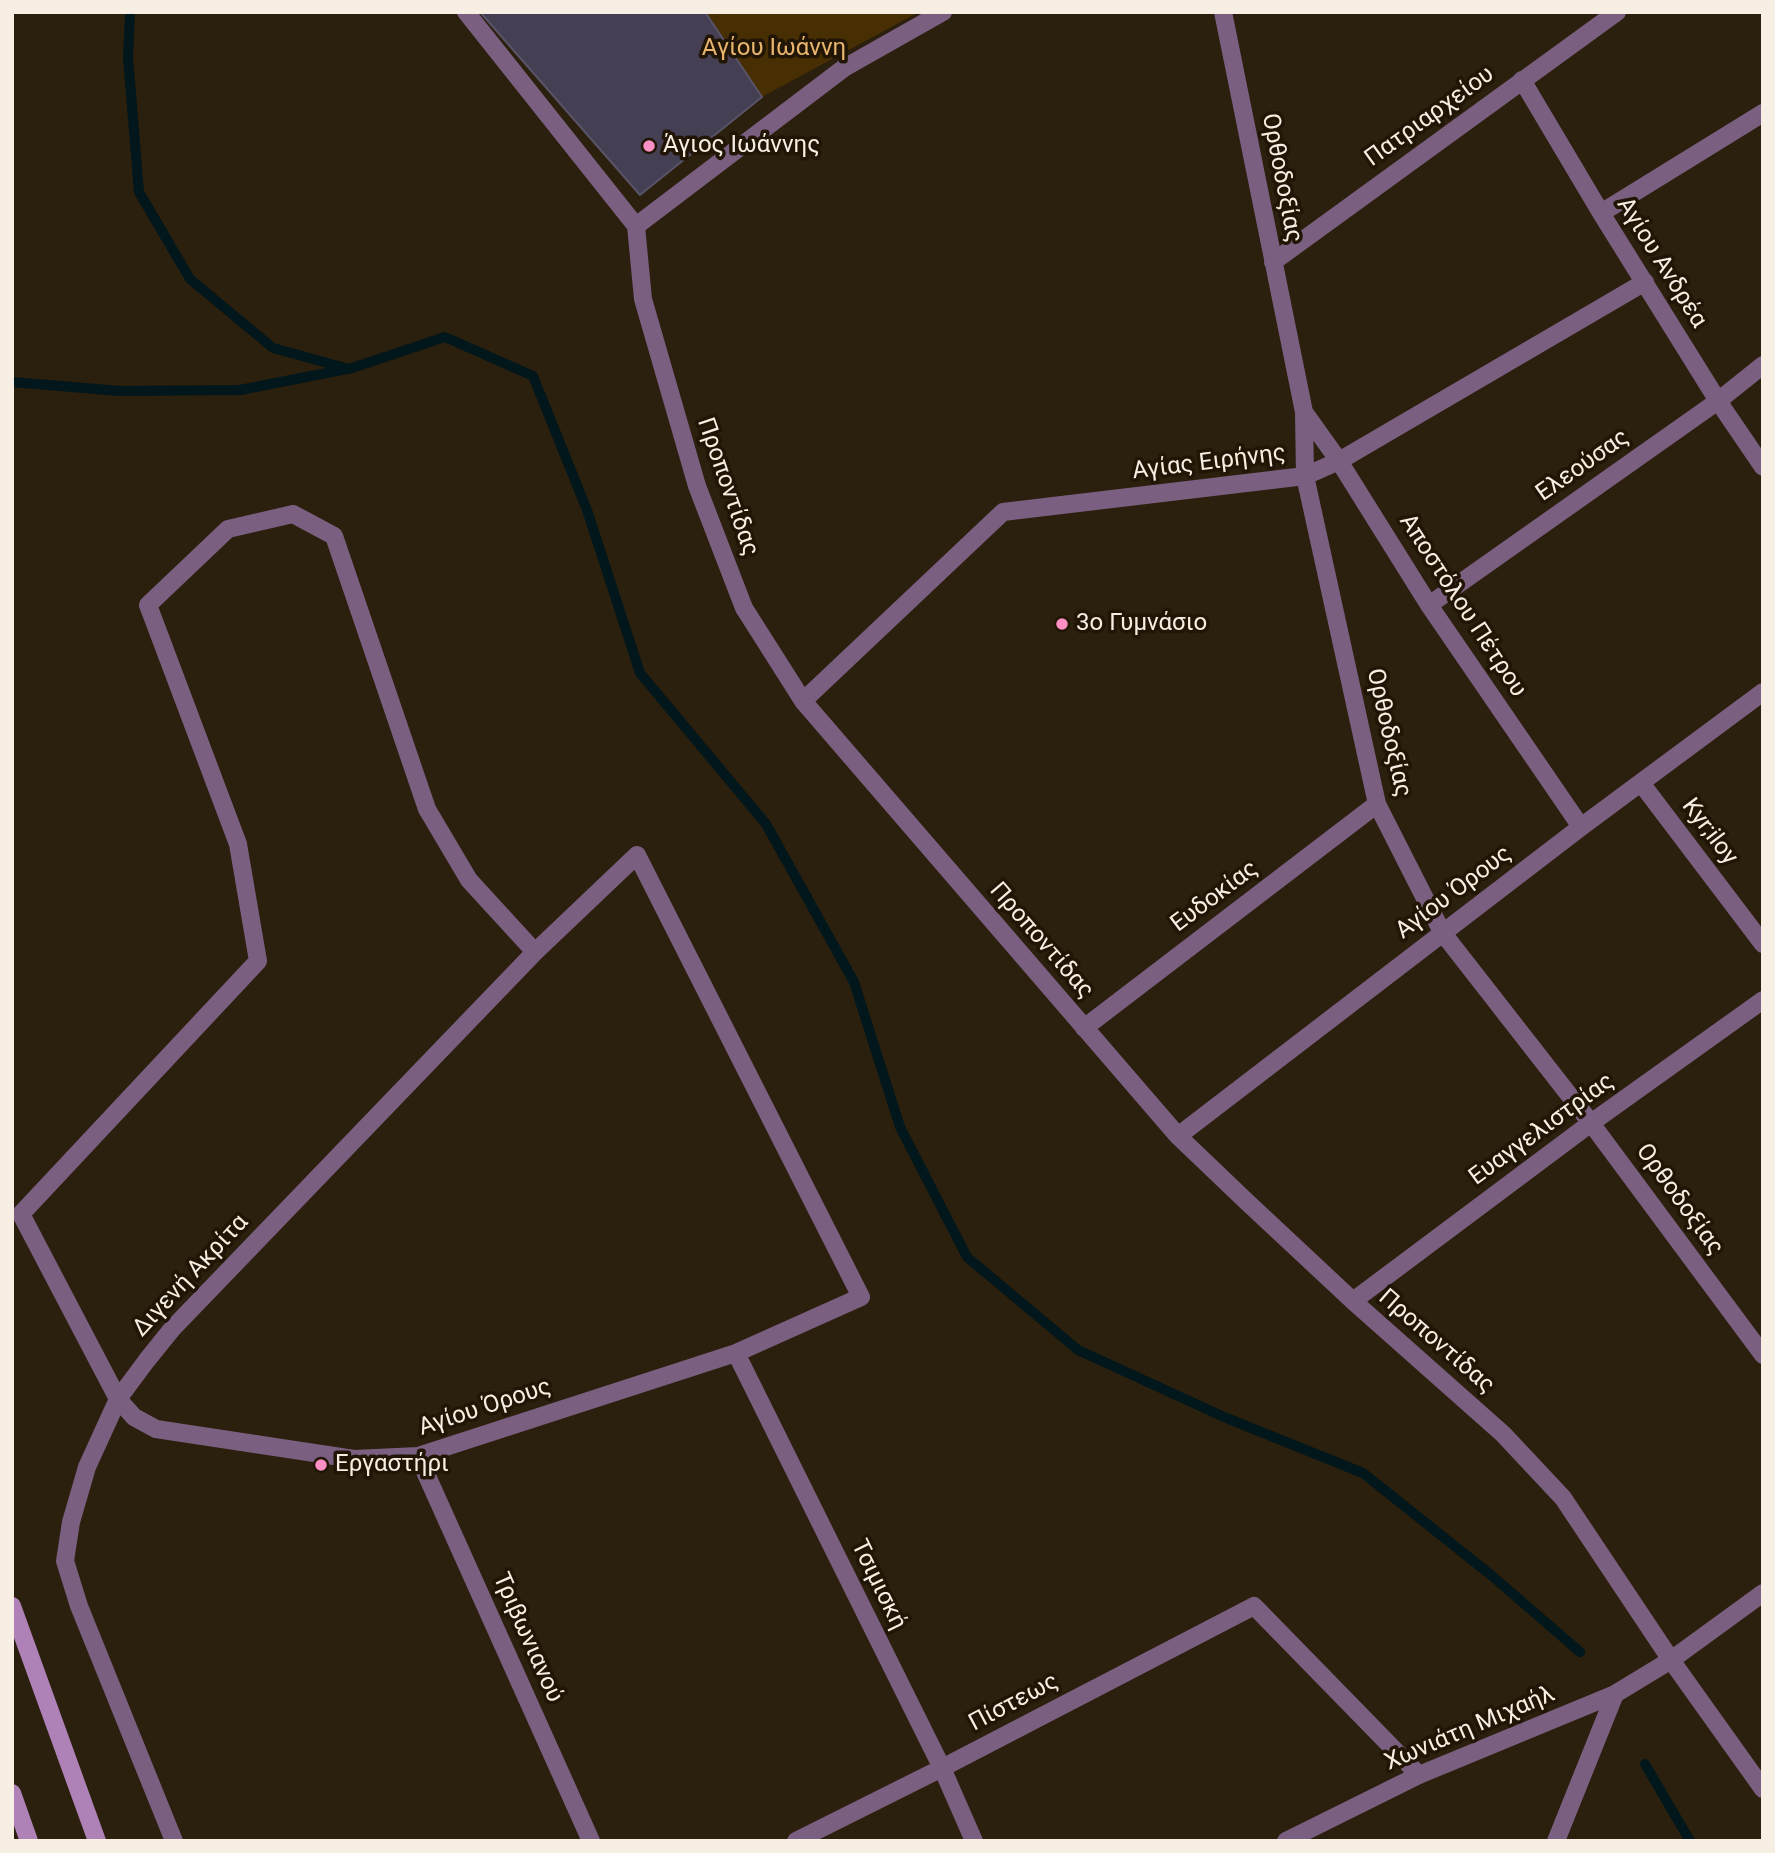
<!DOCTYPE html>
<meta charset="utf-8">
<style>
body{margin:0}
#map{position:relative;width:1775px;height:1853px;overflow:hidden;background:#2b1f0e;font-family:Roboto,sans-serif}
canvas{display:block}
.frame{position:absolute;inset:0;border:14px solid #f7efe4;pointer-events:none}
</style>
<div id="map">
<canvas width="1775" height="1853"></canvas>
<div class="frame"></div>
</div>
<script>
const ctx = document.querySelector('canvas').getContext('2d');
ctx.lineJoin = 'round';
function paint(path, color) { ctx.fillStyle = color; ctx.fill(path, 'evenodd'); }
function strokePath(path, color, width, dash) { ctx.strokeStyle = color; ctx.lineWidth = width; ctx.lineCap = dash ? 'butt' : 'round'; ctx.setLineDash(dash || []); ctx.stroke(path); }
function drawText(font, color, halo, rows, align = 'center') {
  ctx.font = font + ' Roboto,sans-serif'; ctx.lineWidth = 7; ctx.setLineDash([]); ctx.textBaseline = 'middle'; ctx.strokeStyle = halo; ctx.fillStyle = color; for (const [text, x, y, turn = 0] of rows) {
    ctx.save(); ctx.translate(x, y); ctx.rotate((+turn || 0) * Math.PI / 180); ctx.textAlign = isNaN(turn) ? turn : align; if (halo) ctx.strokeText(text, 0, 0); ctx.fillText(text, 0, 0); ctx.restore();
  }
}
paint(new Path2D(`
 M 705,12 L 919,12 L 762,97 Z`), '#472e03');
strokePath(new Path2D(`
 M 130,12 L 128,58 L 139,192 L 190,279 L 273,348 L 349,369 L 445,337 L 533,376 L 587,510 L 640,673 L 766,824 L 854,982 L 900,1127 L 967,1257 L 1078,1350 L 1224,1417 L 1363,1473 L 1491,1575 L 1580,1652
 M 12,382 L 120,391 L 240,390 L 347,369
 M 1645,1764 L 1690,1841`), '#01171b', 10);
const building = new Path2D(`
 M 480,12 L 705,12 L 762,97 L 640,195 Z`);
paint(building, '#453f53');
strokePath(building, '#595368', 2);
strokePath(new Path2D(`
 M 466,12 L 636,226 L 643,299 L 697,486 L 744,608 L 803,701 L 1178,1136 L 1246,1201 L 1353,1301 L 1503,1434 L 1563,1498 L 1671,1660 L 1763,1789
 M 1223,12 L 1304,412 L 1305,476 L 1377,804 L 1442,932 L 1591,1123 L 1763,1355
 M 1522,80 L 1601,213 L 1718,401 L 1763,467
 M 1601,213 L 1763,113
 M 636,226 L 844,68 L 943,12
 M 1273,262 L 1617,12
 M 1304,412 L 1339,461 L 1429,605 L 1581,827
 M 1429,605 L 1718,401 L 1763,365
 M 803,701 L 1003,512 L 1305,476 L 1339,461 L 1645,282
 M 1641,783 L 1763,944
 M 1084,1028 L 1377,804
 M 1178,1136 L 1581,827 L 1763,692
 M 1353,1301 L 1591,1123 L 1763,1000
 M 736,1353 L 942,1768 L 974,1841
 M 418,1456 L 591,1841
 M 174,1841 L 79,1606 L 65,1561 L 71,1522 L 87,1467 L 118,1399 L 147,1360 L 172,1329 L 535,952 L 637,855 L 861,1297 L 736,1353 L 418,1456 L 354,1459 L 156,1429 L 134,1417 L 118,1399 L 21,1214 L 258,961 L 238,844 L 148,605 L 228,529 L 293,514 L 334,536 L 427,809 L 469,880 L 535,952
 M 796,1841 L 942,1768 L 1254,1606 L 1419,1775
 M 1286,1841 L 1419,1775 L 1615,1694 L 1671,1660 L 1763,1593
 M 1556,1841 L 1615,1694`), '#7b5f80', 18);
strokePath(new Path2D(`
 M 12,1606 L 97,1841
 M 12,1793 L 29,1841`), '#af82b7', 18);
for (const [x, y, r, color] of [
 [649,146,7,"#fc8fc3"],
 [1062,624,7,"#fc8fc3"],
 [321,1465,7,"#fc8fc3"]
]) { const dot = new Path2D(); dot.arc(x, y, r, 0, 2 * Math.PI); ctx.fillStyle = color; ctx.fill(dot); strokePath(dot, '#211505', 2.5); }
drawText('24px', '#e9b56e', '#211505', [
 ["Αγίου Ιωάννη",774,49]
]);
drawText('24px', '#f7efe4', '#211505', [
 ["Πατριαρχείου",1430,117,-36],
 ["Ορθοδοξίας",1281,178,79],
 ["Αγίου Ανδρέα",1661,263,58],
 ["Αγίας Ειρήνης",1209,463,-7],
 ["Ελεούσας",1583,466,-35],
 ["Προποντίδας",727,487,71],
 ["Αποστόλου Πέτρου",1462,606,57],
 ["Ορθοδοξίας",1388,733,77],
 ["Kyr;iloy",1709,832,53],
 ["Αγίου Όρους",1454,893,-37],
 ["Ευδοκίας",1215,897,-37],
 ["Προποντίδας",1041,941,49],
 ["Ευαγγελιστρίας",1542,1130,-36],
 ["Ορθοδοξίας",1679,1200,54],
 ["Διγενή Ακρίτα",191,1276,-47],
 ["Προποντίδας",1436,1342,41],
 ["Αγίου Όρους",485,1408,-18],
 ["Τσιμισκή",878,1585,64],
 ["Τριβωνιανού",527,1638,66],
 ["Πίστεως",1014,1703,-28],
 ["Χωνιάτη Μιχαήλ",1470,1729,-23]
]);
drawText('24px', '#f7efe4', '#211505', [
 ["Άγιος Ιωάννης",663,146],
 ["3ο Γυμνάσιο",1076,624],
 ["Εργαστήρι",335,1465]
], 'left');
</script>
